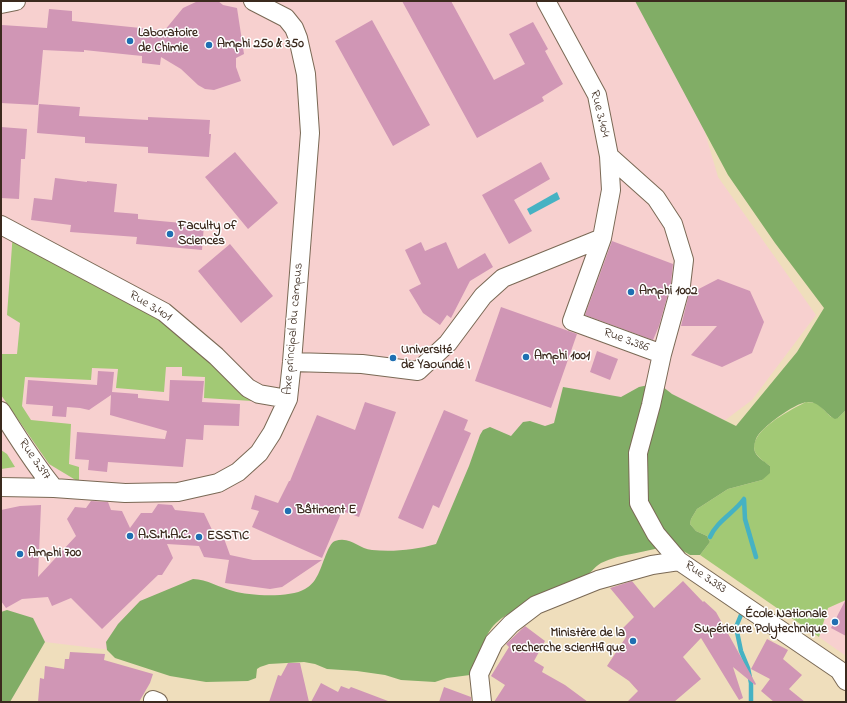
<!DOCTYPE html>
<meta charset="utf-8">
<style>
body{margin:0}
#map{position:relative;width:847px;height:703px;overflow:hidden;background:#efdebc;font-family:"Indie Flower",sans-serif}
canvas{display:block}
.frame{position:absolute;inset:0;border:2px solid #3b2a1e;pointer-events:none}
</style>
<div id="map">
<canvas width="847" height="703"></canvas>
<div class="frame"></div>
</div>
<script>
const ctx = document.querySelector('canvas').getContext('2d');
ctx.lineJoin = 'round';
function paint(path, color) { ctx.fillStyle = color; ctx.fill(path, 'evenodd'); }
function strokePath(path, color, width, dash) { ctx.strokeStyle = color; ctx.lineWidth = width; ctx.lineCap = dash ? 'butt' : 'round'; ctx.setLineDash(dash || []); ctx.stroke(path); }
function drawText(font, color, halo, rows, align = 'center') {
  ctx.font = font + ' "Indie Flower",sans-serif'; ctx.lineWidth = 3; ctx.setLineDash([]); ctx.textBaseline = 'middle'; ctx.strokeStyle = halo; ctx.fillStyle = color; for (const [text, x, y, turn = 0] of rows) {
    ctx.save(); ctx.translate(x, y); ctx.rotate((+turn || 0) * Math.PI / 180); ctx.textAlign = isNaN(turn) ? turn : align; if (halo) ctx.strokeText(text, 0, 0); ctx.fillText(text, 0, 0); ctx.restore();
  }
}
paint(new Path2D(`
 M 1,1 L 661,1 L 670,12 L 718,177 L 816,315 L 752,400 L 468,613 L 242,666 L 45,642 L 10,702 L 1,702 Z
 M 846,600 L 846,656 L 819,637 L 828,608 Z`), '#f7d0cf');
paint(new Path2D(`
 M 13,232 L 164,312 L 248,388 L 252,401 L 204,398 L 205,377 L 182,376 L 182,367 L 166,367 L 164,392 L 116,388 L 118,369 L 92,368 L 91,380 L 25,377 L 22,406 L 31,420 L 71,424 L 69,464 L 79,467 L 79,482 L 49,464 L 1,395 L 1,354 L 17,354 L 20,323 L 7,315 Z
 M 806,402 L 817,403 L 831,417 L 838,418 L 846,410 L 846,600 L 828,608 L 819,637 L 700,555 L 710,542 L 707,536 L 696,531 L 690,524 L 691,519 L 697,509 L 728,489 L 762,480 L 770,466 C 766,463 761,460 758,456 C 740,435 792,409 806,402 Z
 M 1,450 L 7,454 L 15,467 L 1,469 Z`), '#a2c975');
paint(new Path2D(`
 M 635,1 L 846,1 L 846,410 L 838,418 L 835,419 C 825,414 820,401 807,402 C 795,403 760,428 756,439 C 755,441 754,446 754,448 C 755,457 764,461 770,466 L 770,473 L 762,480 L 728,489 L 697,509 L 691,519 L 690,524 L 696,531 L 707,536 L 710,542 L 700,555 L 690,555 L 671,544 C 649,553 621,553 601,563 C 594,567 590,574 585,577 C 578,581 569,581 561,585 C 553,589 547,597 539,601 C 524,608 508,611 496,623 C 482,636 481,659 470,675 L 447,678 L 435,682 L 401,680 L 385,675 L 357,671 L 327,669 L 315,664 L 304,662 L 269,664 L 260,667 L 257,669 L 256,678 L 248,681 L 206,682 L 170,676 L 115,658 L 107,650 L 106,642 L 118,624 L 140,601 L 193,579 C 207,579 220,588 233,591 C 250,596 290,598 305,589 C 309,587 314,582 316,578 C 322,570 327,544 335,541 C 351,536 358,549 372,550 C 392,552 416,550 436,544 L 469,466 L 480,435 L 483,430 L 490,427 L 511,436 L 523,422 L 530,421 L 545,426 L 554,423 L 563,387 L 621,397 L 639,387 L 658,383 L 672,394 L 736,426 L 797,352 L 824,308 L 775,243 L 728,175 Z
 M 7,610 L 33,618 L 45,642 L 10,702 L 1,702 L 1,612 Z`), '#81ad66');
paint(new Path2D(`
 M 557,192 L 560,199 L 530,215 L 527,209 Z`), '#46b2c3');
strokePath(new Path2D(`
 M 710,537 C 717,521 734,513 744,499 L 745,519 L 756,557
 M 743,610 L 736,627 L 741,651 L 748,668 L 751,683 L 751,702`), '#46b2c3', 4.5);
paint(new Path2D(`
 M 198,1 L 218,1 L 223,5 L 237,8 L 244,54 L 236,58 L 236,67 L 241,81 L 214,90 L 205,89 L 198,85 L 181,69 L 161,57 L 160,65 L 142,63 L 142,56 L 84,50 L 84,52 L 43,50 L 38,105 L 1,103 L 2,25 L 47,28 L 49,9 L 72,11 L 72,21 L 160,30 L 160,36 L 183,8 Z
 M 402,1 L 451,1 L 494,80 L 525,64 L 509,34 L 533,22 L 548,49 L 545,51 L 563,84 L 542,97 L 544,101 L 477,138 Z
 M 372,20 L 430,125 L 393,146 L 335,41 Z
 M 39,104 L 80,107 L 79,116 L 148,120 L 148,117 L 210,120 L 209,134 L 211,134 L 209,157 L 148,153 L 148,147 L 85,143 L 85,137 L 37,133 Z
 M 1,127 L 27,129 L 25,159 L 21,159 L 19,199 L 1,198 Z
 M 235,152 L 278,203 L 248,229 L 205,177 Z
 M 541,162 L 550,179 L 514,200 L 532,231 L 509,244 L 482,195 Z
 M 55,178 L 87,182 L 87,181 L 117,184 L 114,212 L 138,214 L 138,219 L 204,225 L 202,250 L 136,244 L 137,237 L 70,232 L 71,225 L 31,220 L 34,198 L 52,200 Z
 M 612,241 L 673,264 L 671,283 L 659,326 L 653,340 L 585,315 Z
 M 421,242 L 425,251 L 446,242 L 458,269 L 485,253 L 493,267 L 470,281 L 451,318 L 447,315 L 440,325 L 423,313 L 409,290 L 421,284 L 405,250 Z
 M 230,244 L 273,296 L 241,323 L 198,271 Z
 M 718,279 L 750,291 L 764,322 L 752,353 L 722,367 L 691,355 L 717,326 L 681,326 L 689,294 Z
 M 501,307 L 577,334 L 551,408 L 475,381 Z
 M 597,351 L 618,359 L 610,380 L 590,372 Z
 M 98,371 L 114,372 L 112,392 L 138,394 L 138,398 L 169,401 L 170,380 L 204,381 L 202,402 L 240,404 L 239,426 L 204,425 L 203,440 L 186,439 L 183,467 L 108,462 L 107,472 L 88,470 L 89,460 L 75,459 L 77,432 L 165,439 L 167,431 L 110,415 L 111,395 L 89,410 L 80,408 L 67,407 L 66,417 L 52,416 L 53,406 L 26,404 L 28,380 L 97,385 Z
 M 365,402 L 396,412 L 359,517 L 342,511 L 322,558 L 252,527 L 259,511 L 251,509 L 255,495 L 278,503 L 289,481 L 290,481 L 317,415 L 355,430 Z
 M 444,410 L 468,420 L 464,430 L 471,433 L 439,508 L 433,505 L 423,529 L 398,518 Z
 M 91,501 L 108,502 L 111,510 L 122,511 L 130,528 L 141,513 L 152,513 L 158,504 L 172,505 L 175,510 L 204,513 L 214,534 L 222,533 L 230,555 L 253,560 L 322,560 L 282,587 L 270,589 L 225,583 L 229,560 L 204,557 L 199,546 L 167,544 L 173,558 L 162,575 L 158,575 L 102,629 L 71,598 L 52,606 L 48,597 L 22,599 L 6,608 L 1,601 L 1,510 L 20,506 L 41,505 L 38,577 L 76,536 L 67,519 L 75,507 L 86,508 Z
 M 632,581 L 654,608 L 683,581 L 703,602 L 704,601 L 716,612 L 756,684 L 755,685 L 733,667 L 743,698 L 739,700 L 701,638 L 683,657 L 701,679 L 674,702 L 627,702 L 638,691 L 629,681 L 607,666 L 626,637 L 620,631 L 634,617 L 610,588 Z
 M 846,599 L 846,636 L 831,628 Z
 M 525,626 L 545,641 L 534,661 L 544,667 L 542,672 L 565,685 L 588,702 L 494,702 L 505,685 L 491,676 L 509,647 L 506,644 Z
 M 767,639 L 788,650 L 783,659 L 802,675 L 789,689 L 805,702 L 774,702 L 761,691 L 770,679 L 751,669 Z
 M 70,652 L 105,654 L 104,660 L 153,674 L 150,683 L 139,702 L 38,702 L 40,678 L 44,679 L 45,666 L 64,669 L 65,659 L 69,659 Z
 M 288,663 L 300,663 L 309,702 L 269,702 L 278,675 L 281,676 Z
 M 321,683 L 338,692 L 341,686 L 349,689 L 351,687 L 388,701 L 387,702 L 311,702 Z
 M 444,687 L 471,697 L 471,702 L 439,702 Z`), '#d096b5');
const minor = new Path2D(`
 M 546,1 L 597,95 L 609,156 L 611,190 L 602,238
 M 1,4 L 16,1
 M 609,156 L 656,198 L 673,224 L 684,260 L 681,285 L 662,354
 M 1,225 L 164,312 L 216,356 L 248,388 L 259,394 L 288,399
 M 292,362 L 362,364 L 418,371 L 448,343 L 483,296 L 503,278 L 602,238 L 572,321 L 662,354 L 651,405 L 638,453 L 639,503 L 656,534 L 679,561 L 652,565 L 598,580 L 536,605 L 511,624 L 494,642 L 479,674 L 482,702
 M 1,411 C 18,438 34,464 54,488
 M 1,487 L 54,488 L 125,493 L 178,492 L 218,483 L 238,472 L 259,453 L 272,433 L 288,399 L 292,362 L 310,133 L 306,74 L 298,38 L 294,28 L 286,18 L 253,1
 M 679,561 L 839,670 L 846,681
 M 153,700 L 158,702`);
strokePath(minor, '#7a6955', 20);
strokePath(minor, '#fff', 18);
for (const [x, y, r, color] of [
 [130,41,4,"#1f6fb2"],
 [209,45,4,"#1f6fb2"],
 [170,234,4,"#1f6fb2"],
 [631,292,4,"#1f6fb2"],
 [526,357,4,"#1f6fb2"],
 [393,358,4,"#1f6fb2"],
 [288,511,4,"#1f6fb2"],
 [130,536,4,"#1f6fb2"],
 [199,537,4,"#1f6fb2"],
 [20,554,4,"#1f6fb2"],
 [835,622,4,"#1f6fb2"],
 [633,641,4,"#1f6fb2"]
]) { const dot = new Path2D(); dot.arc(x, y, r, 0, 2 * Math.PI); ctx.fillStyle = color; ctx.fill(dot); strokePath(dot, '#fff', 1.5); }
drawText('bold 13px', '#3b2a1e', '#fff', [
 ["Laboratoire",138,34],
 ["de Chimie",138,49],
 ["Amphi 250 & 350",217,45],
 ["Faculty of",178,227],
 ["Sciences",178,242],
 ["Amphi 1002",639,292],
 ["Université",401,351],
 ["de Yaoundé I",401,366],
 ["Amphi 1001",534,357],
 ["Bâtiment E",296,511],
 ["A.S.M.A.C.",138,536],
 ["ESSTIC",207,537],
 ["Amphi 700",28,554],
 ["École Nationale",827,615,"right"],
 ["Supérieure Polytechnique",827,630,"right"],
 ["Ministère de la",625,634,"right"],
 ["recherche scientifique",625,649,"right"]
], 'left');
drawText('13px', '#3b2a1e', '#fff', [
 ["Rue 3.404",599,114,76],
 ["Rue 3.401",150,307,31],
 ["Axe principal du campus",294,329,-85],
 ["Rue 3.386",626,341,20],
 ["Rue 3.397",34,460,55],
 ["Rue 3.383",705,578,34]
]);
</script>
